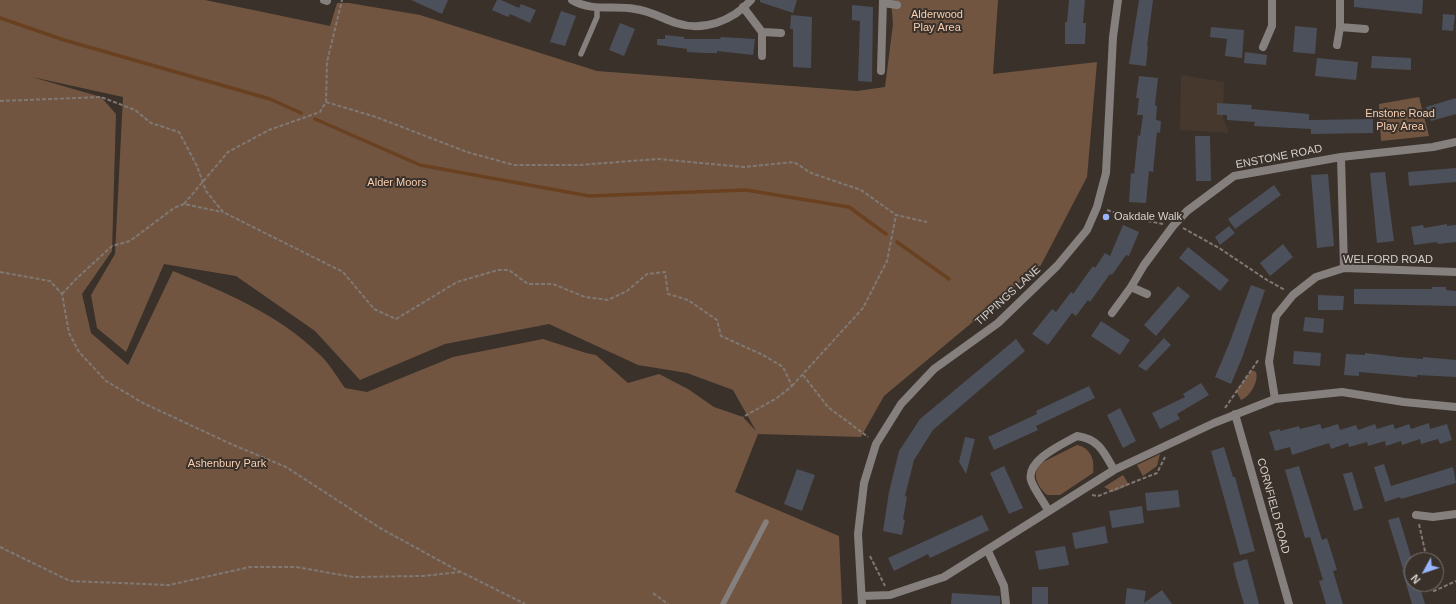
<!DOCTYPE html>
<style>
body{margin:0}
#map{position:relative;width:1456px;height:604px;overflow:hidden;background:#3a312b;font-family:Arial,sans-serif}
canvas{display:block}
.north{position:absolute;left:1404px;top:552px;width:40px;height:40px;box-sizing:border-box;background:#3a312b;border:1px solid #78716b;border-radius:50%;rotate:230deg;font-size:11px;font-weight:700;line-height:16px;text-align:center;color:#d5d0cc}
.north::after{content:'';display:block;margin:auto;width:14px;height:18px;background:#98b5fd;clip-path:polygon(50% 0,100% 100%,50% 72%,0 100%)}
</style>
<div id="map">
<canvas width="1456" height="604"></canvas>
<div class="north">N</div>
</div>
<script>
const ctx = document.querySelector('canvas').getContext('2d');
ctx.lineJoin = 'round';
function paint(path, color) { ctx.fillStyle = color; ctx.fill(path, 'evenodd'); }
function strokePath(path, color, width, dash) { ctx.strokeStyle = color; ctx.lineWidth = width; ctx.lineCap = dash ? 'butt' : 'round'; ctx.setLineDash(dash || []); ctx.stroke(path); }
function drawText(font, color, halo, rows, align = 'center') {
  ctx.font = font + ' Arial,sans-serif'; ctx.lineWidth = 4; ctx.setLineDash([]); ctx.textBaseline = 'middle'; ctx.strokeStyle = halo; ctx.fillStyle = color; for (const [text, x, y, turn = 0] of rows) {
    ctx.save(); ctx.translate(x, y); ctx.rotate((+turn || 0) * Math.PI / 180); ctx.textAlign = isNaN(turn) ? turn : align; if (halo) ctx.strokeText(text, 0, 0); ctx.fillText(text, 0, 0); ctx.restore();
  }
}
paint(new Path2D(`
 M 1181,75 L 1224,82 L 1223,118 L 1229,133 L 1180,130 Z`), '#46382d');
paint(new Path2D(`
 M 0,0 L 205,0 L 330,26 L 337,3 L 349,3 L 420,15 L 597,71 L 857,91 L 885,87 L 893,24 L 891,0 L 998,0 L 993,74 L 1097,62 L 1087,177 L 1041,265 L 884,396 L 861,437 L 758,434 L 735,492 L 839,536 L 842,604 L 0,604 ZM 32,77 L 123,97 L 115,254 L 91,295 L 97,328 L 126,352 L 164,264 L 236,276 L 315,331 L 360,380 L 445,344 L 549,324 L 638,365 L 687,373 L 733,390 L 756,431 L 743,417 L 714,407 L 688,389 L 659,374 L 628,383 L 596,355 L 586,353 L 543,339 L 453,357 L 367,392 L 345,388 C 337,377 329,363 319,354 C 278,314 225,292 173,271 L 128,365 L 91,333 L 82,294 L 112,251 L 116,114 L 101,97 Z
 M 1419,97 L 1429,136 L 1381,141 L 1379,104 Z
 M 1252,370 L 1256,372 C 1259,381 1250,397 1241,400 L 1236,391 Z
 M 1077,445 C 1091,448 1095,460 1093,473 L 1060,495 L 1047,495 C 1037,486 1031,474 1041,463 Z
 M 1160,454 L 1157,466 L 1143,476 L 1137,465 Z
 M 1123,475 L 1129,485 L 1113,492 L 1104,487 Z`), '#715540');
strokePath(new Path2D(`
 M 0,18 L 64,40 L 270,99 L 301,113
 M 315,119 L 420,165 L 589,196 L 746,190 L 849,207 L 886,234
 M 897,242 L 949,279`), '#694120', 3.5);
paint(new Path2D(`
 M 411,0 L 448,0 L 442,14 Z
 M 497,0 L 501,0 L 519,8 L 521,4 L 536,10 L 530,23 L 510,14 L 508,17 L 492,10 Z
 M 760,0 L 797,0 L 793,13 L 760,2 Z
 M 1069,0 L 1085,0 L 1083,23 L 1086,23 L 1085,44 L 1065,44 L 1065,22 L 1067,22 Z
 M 1139,0 L 1153,0 L 1147,46 L 1148,46 L 1146,66 L 1129,64 Z
 M 1354,0 L 1423,0 L 1422,14 L 1354,7 Z
 M 852,5 L 873,7 L 872,82 L 858,81 L 860,21 L 852,20 Z
 M 561,11 L 576,16 L 565,46 L 550,42 Z
 M 1443,14 L 1455,15 L 1453,31 L 1442,30 Z
 M 791,15 L 812,17 L 811,68 L 793,67 L 793,29 L 790,29 Z
 M 620,23 L 635,29 L 624,56 L 609,50 Z
 M 1295,26 L 1317,28 L 1315,54 L 1293,52 Z
 M 1211,27 L 1244,30 L 1242,58 L 1225,56 L 1227,39 L 1210,37 Z
 M 665,35 L 684,37 L 684,39 L 720,39 L 721,37 L 755,39 L 753,55 L 717,51 L 717,53 L 704,53 L 687,52 L 687,49 L 657,45 L 657,39 L 665,39 Z
 M 1245,52 L 1267,55 L 1266,65 L 1244,63 Z
 M 1372,56 L 1411,58 L 1411,70 L 1371,68 Z
 M 1317,58 L 1358,62 L 1356,80 L 1315,76 Z
 M 1139,76 L 1158,78 L 1155,105 L 1157,106 L 1156,120 L 1161,121 L 1160,133 L 1157,132 L 1153,172 L 1149,171 L 1146,203 L 1129,202 L 1131,173 L 1134,174 L 1138,135 L 1140,136 L 1143,115 L 1137,115 L 1139,98 L 1136,98 Z
 M 1456,98 L 1456,114 L 1431,121 L 1426,107 Z
 M 1217,103 L 1252,105 L 1251,109 L 1309,114 L 1309,120 L 1373,119 L 1373,133 L 1311,134 L 1311,129 L 1254,126 L 1255,122 L 1227,120 L 1227,115 L 1217,115 Z
 M 1195,136 L 1210,136 L 1211,181 L 1196,181 Z
 M 1456,168 L 1456,182 L 1409,186 L 1408,172 Z
 M 1385,172 L 1394,241 L 1377,243 L 1370,173 Z
 M 1328,174 L 1334,246 L 1317,248 L 1311,175 Z
 M 1274,185 L 1281,195 L 1235,229 L 1228,219 Z
 M 1447,224 L 1447,226 L 1456,225 L 1456,242 L 1438,244 L 1437,242 L 1414,245 L 1411,227 L 1423,225 L 1424,228 Z
 M 1123,225 L 1139,232 L 1129,256 L 1126,255 L 1112,275 L 1110,274 L 1090,302 L 1088,300 L 1076,316 L 1072,313 L 1048,345 L 1032,334 L 1052,309 L 1056,312 L 1071,292 L 1073,294 L 1093,266 L 1095,268 L 1105,253 L 1110,256 Z
 M 1229,226 L 1235,233 L 1220,245 L 1215,237 Z
 M 1283,244 L 1293,257 L 1270,276 L 1260,263 Z
 M 1188,247 L 1229,280 L 1220,291 L 1179,258 Z
 M 1251,285 L 1265,290 L 1242,358 L 1231,384 L 1215,377 L 1229,344 Z
 M 1178,286 L 1190,296 L 1156,336 L 1144,325 Z
 M 1432,287 L 1446,287 L 1446,290 L 1456,291 L 1456,306 L 1354,304 L 1354,289 L 1432,289 Z
 M 1318,295 L 1344,296 L 1343,310 L 1318,310 Z
 M 1305,317 L 1324,319 L 1323,333 L 1303,331 Z
 M 1101,321 L 1130,340 L 1120,355 L 1091,336 Z
 M 1164,338 L 1171,345 L 1146,371 L 1138,366 Z
 M 1016,339 L 1025,351 L 933,430 L 914,460 L 905,496 L 907,497 L 903,519 L 905,520 L 902,535 L 883,531 L 889,492 L 899,451 L 920,419 Z
 M 1294,351 L 1321,353 L 1320,366 L 1293,364 Z
 M 1365,353 L 1399,357 L 1423,359 L 1423,357 L 1456,360 L 1456,377 L 1417,375 L 1417,377 L 1359,372 L 1359,376 L 1344,375 L 1346,354 L 1365,355 Z
 M 1201,383 L 1209,395 L 1177,414 L 1180,419 L 1160,429 L 1152,413 L 1185,397 L 1183,394 Z
 M 1089,386 L 1095,398 L 1036,426 L 1038,430 L 994,450 L 988,437 L 1037,414 L 1036,411 Z
 M 1120,408 L 1136,441 L 1123,448 L 1107,415 Z
 M 1429,423 L 1430,429 L 1447,424 L 1452,440 L 1440,444 L 1438,439 L 1421,444 L 1420,439 L 1402,445 L 1401,441 L 1386,446 L 1385,441 L 1368,446 L 1367,442 L 1349,447 L 1348,443 L 1331,449 L 1329,443 L 1292,455 L 1290,447 L 1275,451 L 1269,432 L 1280,429 L 1280,431 L 1299,426 L 1300,429 L 1320,424 L 1322,429 L 1338,424 L 1340,430 L 1356,425 L 1358,430 L 1375,424 L 1377,429 L 1393,424 L 1395,429 L 1409,424 L 1411,429 Z
 M 965,437 L 975,439 L 966,474 L 959,462 Z
 M 1224,447 L 1233,477 L 1235,477 L 1255,551 L 1240,555 L 1211,451 Z
 M 1384,464 L 1391,486 L 1453,467 L 1456,483 L 1401,499 L 1400,497 L 1385,502 L 1374,467 Z
 M 1004,466 L 1023,508 L 1009,514 L 990,473 Z
 M 1299,466 L 1322,540 L 1327,538 L 1337,570 L 1333,571 L 1343,604 L 1326,604 L 1319,581 L 1323,580 L 1310,537 L 1305,538 L 1285,470 Z
 M 797,469 L 815,475 L 802,511 L 784,504 Z
 M 1352,472 L 1363,508 L 1354,511 L 1343,474 Z
 M 1178,490 L 1180,507 L 1147,511 L 1145,493 Z
 M 1142,506 L 1144,523 L 1112,528 L 1109,511 Z
 M 982,515 L 989,530 L 930,558 L 928,554 L 894,571 L 888,558 Z
 M 1399,517 L 1412,560 L 1412,584 L 1419,584 L 1425,604 L 1412,604 L 1402,570 L 1403,569 L 1388,520 Z
 M 1105,526 L 1108,543 L 1075,549 L 1072,533 Z
 M 1065,546 L 1069,565 L 1039,570 L 1035,551 Z
 M 1247,559 L 1251,573 L 1259,604 L 1244,604 L 1236,577 L 1233,563 Z
 M 1032,587 L 1048,587 L 1048,604 L 1032,604 Z
 M 1127,588 L 1146,591 L 1144,603 L 1162,590 L 1172,604 L 1125,604 Z
 M 952,593 L 1000,596 L 1000,604 L 951,604 Z`), '#4c505a');
strokePath(new Path2D(`
 M 0,101 L 101,97 L 135,110 L 151,123 L 179,132 L 197,166 L 206,191 L 223,212 L 343,272 L 374,309 L 396,319 L 457,282 L 498,270 L 509,270 L 528,284 L 553,284 L 585,297 L 608,300 L 627,291 L 647,274 L 665,272 L 668,294 L 688,300 L 717,320 L 721,336 L 763,355 L 783,367 L 792,386 L 777,398 L 743,417
 M 326,102 L 376,117 L 467,152 L 514,165 L 579,165 L 658,159 L 744,167 L 794,162 L 811,173 L 861,190 L 896,215 L 927,222
 M 184,204 L 228,152 L 269,130 L 320,112 L 326,102 L 327,62 L 342,0
 M 1107,210 L 1132,218 L 1163,224
 M 1183,228 L 1219,248 L 1267,280 L 1285,290
 M 0,272 L 50,281 L 62,294 L 69,333 L 79,352 L 106,381 L 143,403 L 231,444 L 286,467 L 380,528 L 451,567 L 525,604
 M 62,294 L 76,279 L 112,246 L 130,241 L 174,208 L 184,204 L 222,212
 M 803,375 L 828,407 L 868,437
 M 792,386 L 863,308 L 887,261 L 896,215
 M 1225,408 L 1259,359
 M 1092,495 L 1098,496 L 1157,473 L 1165,457
 M 1419,524 L 1427,560
 M 0,547 L 70,581 L 169,585 L 250,567 L 296,567 L 353,577 L 423,576 L 460,572
 M 870,556 L 885,586
 M 1433,584 L 1434,591 L 1456,581
 M 653,593 L 668,604`), '#807873', 2, [4, 2]);
strokePath(new Path2D(`
 M 581,54 L 597,17 L 597,8
 M 723,604 L 766,522`), '#85807d', 5.5);
strokePath(new Path2D(`
 M 324,0 L 327,1
 M 572,0 C 592,12 613,5 635,9 C 650,11 662,18 676,23 C 703,32 733,21 751,0
 M 883,3 L 897,5
 M 743,7 L 762,32 L 762,56
 M 1340,27 L 1365,29
 M 762,32 L 781,33
 M 1337,45 L 1340,27 L 1340,0
 M 1263,47 L 1272,26 L 1272,0
 M 881,71 L 883,0
 M 1341,157 L 1344,268
 M 1131,287 L 1147,294
 M 1112,313 L 1131,287 L 1144,265 L 1173,226 L 1187,211 L 1234,176 L 1341,157 L 1433,147 L 1456,142
 M 1275,399 L 1269,362 L 1276,316 L 1293,295 L 1316,277 L 1344,268 L 1456,272
 M 1235,414 L 1289,604
 M 1048,510 C 1044,502 1033,488 1031,480 C 1026,460 1063,444 1077,436 C 1099,439 1104,452 1114,470
 M 1416,515 L 1433,517 L 1456,514
 M 988,551 L 1004,586 L 1006,604
 M 862,596 L 890,595 L 944,577 L 1114,470 L 1214,423 L 1275,399 L 1342,392 L 1404,402 L 1456,407
 M 862,604 L 858,534 L 864,483 L 876,444 L 901,404 L 934,369 L 998,323 L 1057,266 L 1087,230 L 1097,207 L 1106,173 L 1113,37 L 1118,0`), '#85807d', 8);
for (const [x, y, r, color] of [
 [1106,217,4,"#98b5fd"]
]) { const dot = new Path2D(); dot.arc(x, y, r, 0, 2 * Math.PI); ctx.fillStyle = color; ctx.fill(dot); strokePath(dot, '#3a312b', 1.5); }
drawText('11px', '#f8cfb0', '#3a312b', [
 ["Alderwood",937,15],
 ["Play Area",937,28],
 ["Enstone Road",1400,114],
 ["Play Area",1400,127],
 ["Alder Moors",397,183],
 ["Ashenbury Park",227,464]
]);
drawText('11px', '#d5d0cc', '#3a312b', [
 ["ENSTONE ROAD",1279,157,-11],
 ["WELFORD ROAD",1388,260],
 ["TIPPINGS LANE",1008,296,-42],
 ["CORNFIELD ROAD",1273,506,75]
]);
drawText('11px', '#d5d0cc', '#3a312b', [
 ["Oakdale Walk",1114,217]
], 'left');
</script>
